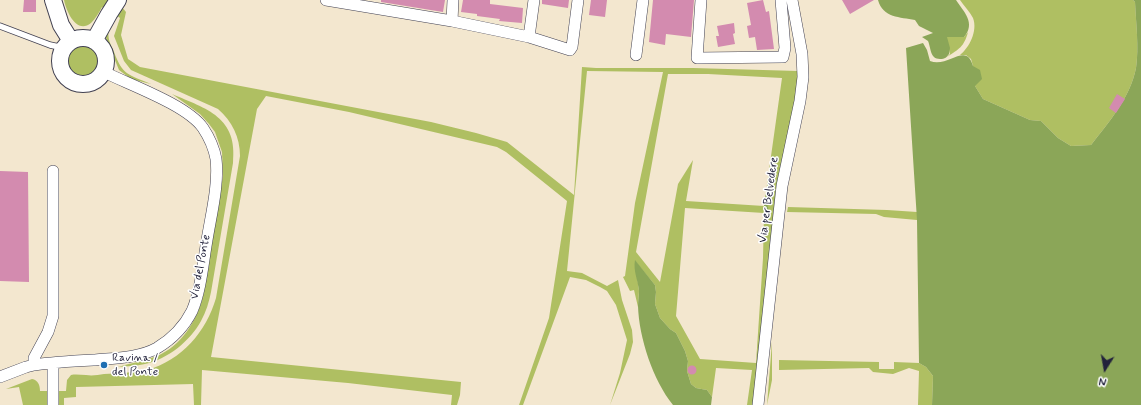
<!DOCTYPE html>
<style>
body{margin:0}
#map{position:relative;width:1141px;height:405px;overflow:hidden;background:#f3e7cf;font-family:Mynerve,sans-serif}
canvas{display:block}
.north{position:absolute;left:1085px;top:349px;width:40px;height:40px;-webkit-text-stroke:3px #fff;paint-order:stroke;rotate:191deg;font-size:11px;font-weight:700;line-height:16px;text-align:center;color:#22223b}
.north::after{content:'';display:block;margin:auto;width:14px;height:18px;background:#22223b;clip-path:polygon(50% 0,100% 100%,50% 72%,0 100%)}
</style>
<div id="map">
<canvas width="1141" height="405"></canvas>
<div class="north">N</div>
</div>
<script>
const ctx = document.querySelector('canvas').getContext('2d');
ctx.lineJoin = 'round';
function paint(path, color) { ctx.fillStyle = color; ctx.fill(path, 'evenodd'); }
function strokePath(path, color, width, dash) { ctx.strokeStyle = color; ctx.lineWidth = width; ctx.lineCap = dash ? 'butt' : 'round'; ctx.setLineDash(dash || []); ctx.stroke(path); }
function drawText(font, color, halo, rows, align = 'center') {
  ctx.font = font + ' Mynerve,sans-serif'; ctx.lineWidth = 3; ctx.setLineDash([]); ctx.textBaseline = 'middle'; ctx.strokeStyle = halo; ctx.fillStyle = color; for (const [text, x, y, turn = 0] of rows) {
    ctx.save(); ctx.translate(x, y); ctx.rotate((+turn || 0) * Math.PI / 180); ctx.textAlign = isNaN(turn) ? turn : align; if (halo) ctx.strokeText(text, 0, 0); ctx.fillText(text, 0, 0); ctx.restore();
  }
}
paint(new Path2D(`
 M 64,0 L 112,0 L 106,10 L 102,7 C 99,13 95,19 91,23 C 76,35 66,10 64,0 Z
 M 960,0 L 1133,0 L 1135,2 C 1136,23 1139,47 1136,68 C 1130,98 1109,122 1091,145 L 1071,146 L 1058,138 L 1041,121 L 1030,120 L 983,99 L 975,86 L 973,66 L 971,59 L 966,55 L 960,55 C 969,48 978,31 973,18 C 970,12 964,6 960,0 Z
 M 121,6 L 126,12 L 121,35 L 128,59 L 140,67 L 431,122 L 476,133 L 507,142 L 574,195 L 582,67 L 596,68 L 693,68 L 798,71 L 797,83 L 754,405 L 747,405 L 752,370 L 716,368 L 712,397 L 707,390 L 696,388 L 691,384 L 687,371 L 688,361 L 685,351 L 676,333 L 670,329 L 660,318 L 655,304 L 656,292 L 655,285 L 635,261 L 639,291 L 638,307 L 634,290 L 630,291 L 623,277 L 625,276 L 635,203 L 663,72 L 587,71 L 567,271 L 582,273 L 607,286 L 618,280 L 622,300 L 632,330 L 633,342 L 630,354 L 610,405 L 620,373 L 627,340 L 616,305 L 607,291 L 600,287 L 586,280 L 570,277 L 523,405 L 519,405 L 549,318 L 567,201 L 506,152 L 497,147 L 349,112 L 266,96 L 257,109 L 211,357 L 461,382 L 460,395 L 457,405 L 451,405 L 452,395 L 348,383 L 202,370 L 201,405 L 194,405 L 193,384 L 76,387 L 76,397 L 64,398 L 64,405 L 59,405 L 59,391 L 66,391 L 67,380 L 71,375 C 76,374 81,375 86,375 C 92,376 98,375 104,374 C 118,373 133,373 147,370 C 182,360 206,332 216,298 L 240,156 C 240,137 232,121 218,109 L 131,70 L 124,61 L 114,36 L 120,18 L 116,15 ZM 668,74 L 708,74 L 782,78 L 764,206 L 686,201 L 693,160 L 678,184 L 660,282 L 636,252 ZM 685,208 L 764,213 L 763,258 L 756,363 L 700,359 L 676,316 Z
 M 109,28 C 107,38 110,43 114,52 C 123,76 128,74 151,84 L 131,79 L 119,70 L 106,38 L 106,32 Z
 M 968,32 C 964,47 959,49 947,57 L 950,54 L 946,37 L 964,37 Z
 M65 61a18 18 0 1 1 36 0a18 18 0 1 1-36 0Z
 M 172,94 C 207,109 238,117 233,163 L 211,292 C 209,302 206,312 201,321 C 190,341 168,359 145,364 C 136,366 127,366 118,367 C 131,363 144,361 157,356 C 181,346 197,321 203,296 L 223,176 L 222,152 L 215,132 L 209,124 L 200,114 Z
 M 788,207 L 887,210 L 917,212 L 917,220 L 884,217 L 876,214 L 787,212 Z
 M 772,342 L 772,380 L 767,405 Z
 M 779,360 L 879,362 L 879,369 L 894,369 L 894,362 L 919,363 L 926,367 L 933,376 L 932,405 L 918,405 L 919,371 L 909,368 L 893,374 L 873,372 L 869,368 L 779,370 Z
 M 32,379 C 38,380 40,385 40,391 L 48,391 L 48,405 L 23,405 L 19,387 L 6,389 Z`), '#afbf62');
paint(new Path2D(`
 M 878,0 L 956,0 C 964,12 976,23 964,37 L 947,37 L 950,48 L 949,54 C 947,57 945,59 940,59 C 930,59 931,48 928,41 L 922,37 L 933,33 L 919,26 L 915,20 C 900,17 883,18 878,0 Z
 M 1133,0 L 1141,0 L 1141,405 L 932,405 L 933,376 L 926,367 L 919,363 L 917,220 L 906,48 L 923,43 L 927,50 L 930,61 C 949,68 966,41 973,66 L 980,70 L 982,79 L 975,86 L 983,99 L 1030,120 L 1041,121 L 1058,138 L 1071,146 L 1091,145 C 1109,122 1130,98 1136,68 C 1139,47 1136,24 1135,2 Z
 M 767,188 L 770,190 L 767,203 L 770,217 L 765,224 L 764,223 L 764,206 Z
 M 635,260 L 655,285 L 656,292 L 655,304 L 660,318 L 670,329 L 676,333 L 685,351 L 688,361 L 687,371 L 691,384 L 696,388 L 707,390 L 712,397 L 711,405 L 673,405 C 653,380 639,338 638,306 C 638,301 639,296 639,291 C 638,280 633,271 635,260 Z`), '#8ba658');
paint(new Path2D(`
 M 24,0 L 36,0 L 36,12 L 23,12 Z
 M 381,0 L 445,0 L 443,12 L 381,2 Z
 M 463,0 L 490,0 L 490,4 L 523,8 L 522,23 L 499,21 L 500,19 L 477,16 L 477,14 L 461,12 Z
 M 542,0 L 569,0 L 568,8 L 542,4 Z
 M 591,0 L 607,0 L 605,17 L 589,15 Z
 M 653,0 L 694,0 L 691,37 L 666,34 L 665,45 L 649,42 Z
 M 763,0 L 766,12 L 769,11 L 774,49 L 757,50 L 755,37 L 749,38 L 747,26 L 751,25 L 747,3 Z
 M 842,0 L 874,0 L 850,14 Z
 M 734,23 L 735,33 L 733,34 L 735,44 L 718,47 L 716,36 L 719,36 L 717,26 Z
 M 1117,94 L 1125,99 L 1116,113 L 1109,108 Z
 M 0,171 L 28,172 L 29,282 L 0,281 Z
 M687.5 370a4.5 4.5 0 1 1 9 0a4.5 4.5 0 1 1-9 0Z`), '#d38baf');
const lane = new Path2D(`
 M 0,26 L 50,45 L 64,48`);
const street = new Path2D(`
 M 326,0 L 452,21 L 529,37 L 570,50 L 572,47 L 578,0
 M 701,0 L 697,58 L 783,57 L 785,48 L 781,0
 M 452,21 L 453,0
 M 529,37 L 534,0
 M 636,55 L 643,0
 M 53,363 L 53,405
 M 34,365 L 34,358 L 48,332 L 53,316 L 53,171
 M 0,377 L 26,367 L 34,365 C 54,362 75,361 95,360 C 115,358 139,358 157,348 C 172,339 184,327 192,311 C 201,290 203,263 207,240 C 211,215 219,184 216,159 C 214,148 209,137 203,128 C 187,105 130,85 104,72
 M 758,405 L 782,186 L 800,101 L 803,77 L 802,54 L 792,0`);
const secondary = new Path2D(`
 M 53,0 L 61,25 L 71,41
 M60 61a23 23 0 1 1 46 0a23 23 0 1 1-46 0Z
 M 94,41 L 109,14 L 118,0`);
strokePath(lane, '#414051', 7);
strokePath(street, '#414051', 12);
strokePath(secondary, '#414051', 18);
strokePath(lane, '#fff', 5.5);
strokePath(street, '#fff', 11);
strokePath(secondary, '#fff', 16);
for (const [x, y, r, color] of [
 [104,365,4,"#1f6fb2"]
]) { const dot = new Path2D(); dot.arc(x, y, r, 0, 2 * Math.PI); ctx.fillStyle = color; ctx.fill(dot); strokePath(dot, '#fff', 1.5); }
drawText('12px', '#22223b', '#fff', [
 ["Via per Belvedere",769,200,-82],
 ["Via del Ponte",201,267,-79]
]);
drawText('12px', '#22223b', '#fff', [
 ["Ravina /",112,358],
 ["del Ponte",112,372]
], 'left');
</script>
